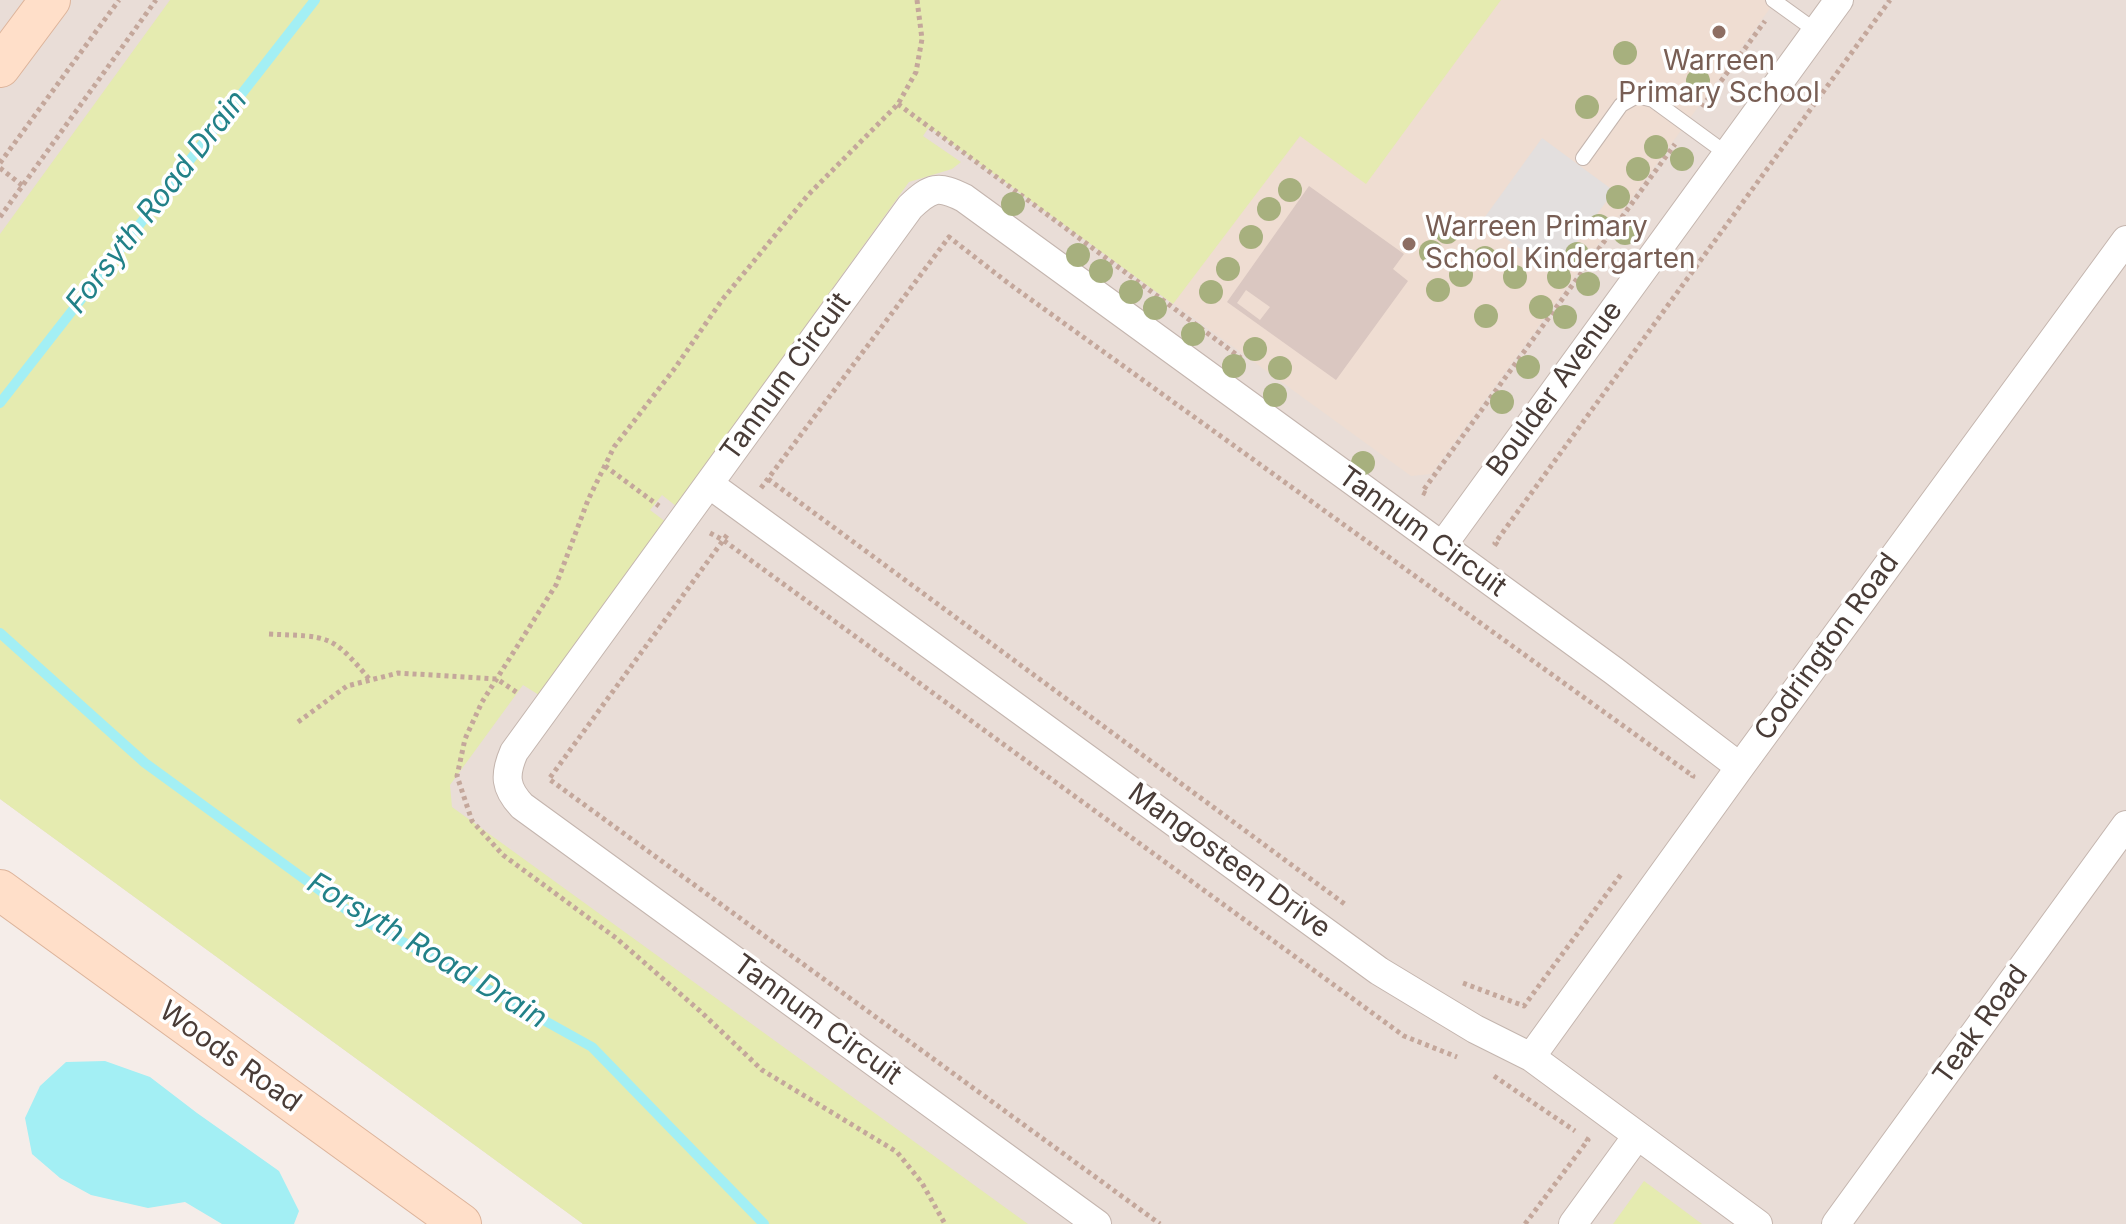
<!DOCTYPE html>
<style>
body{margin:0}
canvas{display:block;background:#f5ede9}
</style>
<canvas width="2126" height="1224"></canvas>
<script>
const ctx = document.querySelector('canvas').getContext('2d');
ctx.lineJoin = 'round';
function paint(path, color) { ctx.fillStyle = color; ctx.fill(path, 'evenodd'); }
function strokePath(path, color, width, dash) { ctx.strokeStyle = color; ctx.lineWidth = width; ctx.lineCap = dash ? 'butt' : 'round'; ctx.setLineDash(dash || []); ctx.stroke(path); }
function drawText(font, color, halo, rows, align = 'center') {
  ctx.font = font + ' Inter,sans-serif'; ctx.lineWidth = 7; ctx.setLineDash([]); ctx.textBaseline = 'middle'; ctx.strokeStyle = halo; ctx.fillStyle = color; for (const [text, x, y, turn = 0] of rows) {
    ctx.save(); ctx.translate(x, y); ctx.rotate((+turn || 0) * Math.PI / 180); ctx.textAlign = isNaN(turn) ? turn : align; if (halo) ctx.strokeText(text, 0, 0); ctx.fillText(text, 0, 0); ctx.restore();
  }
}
paint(new Path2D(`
 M 0,0 L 2126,0 L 2126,1224 L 583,1224 L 0,799 Z`), '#e9ddd7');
paint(new Path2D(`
 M 956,0 L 1776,0 L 1431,474 L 1411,476 L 929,126 Z`), '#efddd2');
paint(new Path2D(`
 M 170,0 L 1501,0 L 1366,184 L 1300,136 L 1173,304 L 929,127 L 923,136 L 961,162 L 952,169 L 909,182 L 676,506 L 662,495 L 650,510 L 666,522 L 539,695 L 523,685 L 450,785 L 452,807 L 1028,1224 L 583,1224 L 0,799 L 0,234 Z
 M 1644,1181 L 1702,1224 L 1613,1224 Z`), '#e5ebb0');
paint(new Path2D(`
 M 1542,138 L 1614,191 L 1554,273 L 1482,221 Z`), '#e3dfde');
paint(new Path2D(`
 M 105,1061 L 150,1077 L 197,1113 L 279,1171 L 299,1211 L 294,1224 L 222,1224 L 185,1202 L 148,1208 L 91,1195 L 60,1178 L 32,1154 L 25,1118 L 40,1086 L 66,1062 Z`), '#a3eff4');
strokePath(new Path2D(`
 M 0,403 L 315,0
 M 0,633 L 145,763 L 351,913 L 592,1047 L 764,1224`), '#a3eff4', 10);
paint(new Path2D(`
 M 1309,186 L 1404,254 L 1393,269 L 1408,281 L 1336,380 L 1227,302 ZM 1246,290 L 1270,307 L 1260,320 L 1237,303 Z`), '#dac7c1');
const lane = new Path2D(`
 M 1773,0 L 1816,31
 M 1583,158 L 1621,105 L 1637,96 L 1653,100 L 1727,154`);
const street = new Path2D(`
 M 709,484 L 1379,971 L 1475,1029 L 1531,1057 L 1758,1224
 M 1442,546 L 1839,0
 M 1531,1057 L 1740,767 L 2126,240
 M 1097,1224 L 522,806 C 505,788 504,775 514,752 L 910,207 C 931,187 938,185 964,198 L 1614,671 L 1740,767
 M 1573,1224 L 1637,1136
 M 1836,1224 L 2126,825`);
const secondary = new Path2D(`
 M 0,67 L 50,0
 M 0,890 L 461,1224`);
strokePath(lane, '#c4b5ae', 16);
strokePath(street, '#c4b5ae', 30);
strokePath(secondary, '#ddb49b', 42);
strokePath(new Path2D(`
 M 917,0 L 922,39 L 916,72 L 898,104 L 808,195 L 722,300 L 675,368 L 614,447 L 588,500 L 556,585 L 482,702 L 465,739 L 457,776 L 472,821 L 503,855 L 616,938 L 700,1011 L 762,1070 L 897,1152 L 922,1183 L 945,1224
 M 898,104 L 1241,358
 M 1702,107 L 1765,21
 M 0,163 L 119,0
 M 0,168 L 23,186
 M 0,217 L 156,0
 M 605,466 L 659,506
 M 768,479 L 1346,905
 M 761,488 L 949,237 L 1008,283 L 1693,776 L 1692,778
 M 1426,494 L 1422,492 L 1675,144
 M 710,533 L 723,540 L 1404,1036 L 1457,1057
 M 727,535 L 549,779 L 1160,1224
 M 1498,545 L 1495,543 L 1890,0
 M 269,634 C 329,637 331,633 370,680
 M 298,722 L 347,686 L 398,673 L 497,679 L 519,694
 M 1463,983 L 1524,1006 L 1622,873
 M 1494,1076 L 1575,1131
 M 1525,1224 L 1588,1140 L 1583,1137`), '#c4a79b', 5, [4, 4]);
strokePath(lane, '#fff', 14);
strokePath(street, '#fff', 28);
strokePath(secondary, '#ffdfc9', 40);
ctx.fillStyle = '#a7b07e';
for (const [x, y] of [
 [1625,53],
 [1698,81],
 [1587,107],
 [1656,147],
 [1682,159],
 [1638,169],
 [1290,190],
 [1618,197],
 [1013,204],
 [1269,209],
 [1599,226],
 [1447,232],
 [1625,233],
 [1251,237],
 [1431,252],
 [1577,254],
 [1078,255],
 [1485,258],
 [1228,269],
 [1101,271],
 [1461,275],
 [1515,277],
 [1559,277],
 [1588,284],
 [1438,290],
 [1131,292],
 [1211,292],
 [1541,307],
 [1155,308],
 [1486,316],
 [1565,317],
 [1193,334],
 [1255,349],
 [1234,366],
 [1528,367],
 [1280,368],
 [1275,395],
 [1502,402],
 [1363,463]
]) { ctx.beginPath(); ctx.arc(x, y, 12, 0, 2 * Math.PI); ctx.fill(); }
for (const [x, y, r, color] of [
 [1719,32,8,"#8d6e63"],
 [1409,244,8,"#8d6e63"]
]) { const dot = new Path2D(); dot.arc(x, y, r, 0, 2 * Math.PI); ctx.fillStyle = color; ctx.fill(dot); strokePath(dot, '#fff', 3); }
drawText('28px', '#785e54', '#fff', [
 ["Warreen",1719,62],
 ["Primary School",1719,94],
 ["Warreen Primary",1425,228,"left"],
 ["School Kindergarten",1425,260,"left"]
]);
drawText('28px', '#493c37', '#fff', [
 ["Tannum Circuit",786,377,-54],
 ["Boulder Avenue",1555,389,-54],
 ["Tannum Circuit",1422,532,36],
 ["Codrington Road",1827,647,-54],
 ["Mangosteen Drive",1229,861,36],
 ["Tannum Circuit",817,1020,36],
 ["Teak Road",1981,1025,-54],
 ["Woods Road",230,1057,36]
]);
drawText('italic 30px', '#228188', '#fff', [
 ["Forsyth Road Drain",157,202,-52],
 ["Forsyth Road Drain",427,951,31]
]);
</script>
